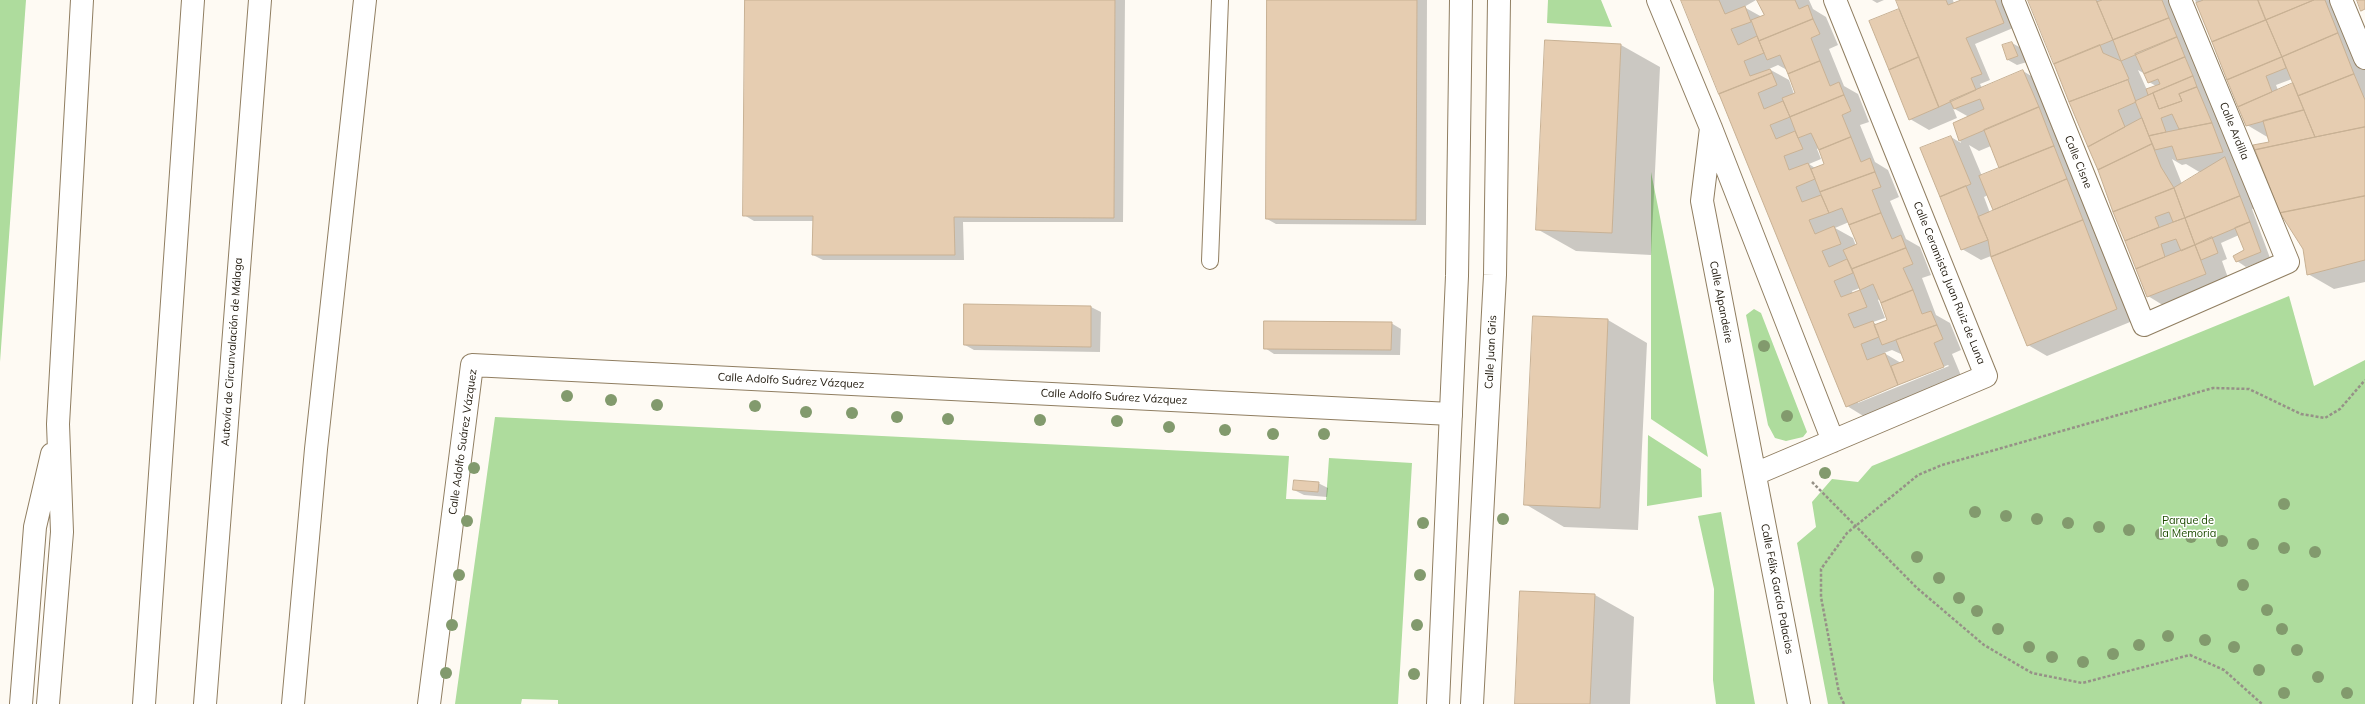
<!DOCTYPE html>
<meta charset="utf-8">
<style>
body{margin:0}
canvas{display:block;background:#fefaf3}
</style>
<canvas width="2365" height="704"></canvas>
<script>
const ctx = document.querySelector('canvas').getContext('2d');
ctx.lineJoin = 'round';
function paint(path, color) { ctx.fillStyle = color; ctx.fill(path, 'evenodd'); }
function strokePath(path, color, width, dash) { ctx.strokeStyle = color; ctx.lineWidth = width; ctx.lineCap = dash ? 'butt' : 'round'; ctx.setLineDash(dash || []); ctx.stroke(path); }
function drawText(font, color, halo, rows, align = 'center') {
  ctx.font = font + ' Mulish,sans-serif'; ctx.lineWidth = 3; ctx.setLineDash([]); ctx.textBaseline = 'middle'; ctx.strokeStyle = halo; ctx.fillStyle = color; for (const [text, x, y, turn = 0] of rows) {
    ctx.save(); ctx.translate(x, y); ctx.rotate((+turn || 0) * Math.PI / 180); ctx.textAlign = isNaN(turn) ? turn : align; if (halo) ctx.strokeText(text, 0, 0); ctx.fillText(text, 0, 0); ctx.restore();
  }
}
paint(new Path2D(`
 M 0,0 L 26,0 L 0,362 Z
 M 1548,0 L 1601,0 L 1612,27 L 1547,23 Z
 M 1651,172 L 1708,457 L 1651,419 Z
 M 2289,296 L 2314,386 L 2365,360 L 2365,704 L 1828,704 L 1797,543 L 1816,527 L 1812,502 L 1832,479 L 1858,482 L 1872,466 Z
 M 1754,309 L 1761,313 L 1807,432 L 1803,437 L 1786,441 L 1775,438 L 1768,425 L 1746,315 Z
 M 495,417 L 1289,456 L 1286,499 L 1326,500 L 1329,458 L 1412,463 L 1398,704 L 558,704 L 558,700 L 522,699 L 521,704 L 455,704 Z
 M 1648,435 L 1701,469 L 1702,497 L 1647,506 Z
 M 1721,512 L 1755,704 L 1716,704 L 1713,680 L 1714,589 L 1698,516 Z`), '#aedc9d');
paint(new Path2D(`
 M 746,0 L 1125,0 L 1123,222 L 963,222 L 964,260 L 823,260 L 813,255 L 814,221 L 754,221 L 744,215 Z
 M 1268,0 L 1427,0 L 1426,225 L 1276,224 L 1267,219 Z
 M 1682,0 L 1756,0 L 1744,7 L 1762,17 L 1765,15 L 1759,0 L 1809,0 L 1813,9 L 1826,17 L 1838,45 L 1829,49 L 1844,86 L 1858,94 L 1869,122 L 1860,125 L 1875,162 L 1888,170 L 1899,197 L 1890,201 L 1906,239 L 1920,247 L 1931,275 L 1922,278 L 1936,315 L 1950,323 L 1961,350 L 1952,354 L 1962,378 L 1865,417 L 1847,406 ZM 1778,65 L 1787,70 L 1797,93 L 1794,94 L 1789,80 L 1769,69 ZM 1819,148 L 1825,164 L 1815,168 L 1809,164 L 1821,159 L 1817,149 ZM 1849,222 L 1858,245 L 1856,246 L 1853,238 L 1835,228 ZM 1860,288 L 1861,290 L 1853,294 L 1852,291 ZM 1880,299 L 1889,320 L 1877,325 L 1873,322 L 1885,318 L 1878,300 ZM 1892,350 L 1903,355 L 1905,362 L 1901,363 L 1884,353 ZM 1948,365 L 1949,366 L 1858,403 L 1858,401 Z
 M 1872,0 L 1884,0 L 1877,3 Z
 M 1897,0 L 1953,0 L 1954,4 L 1963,0 L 2002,0 L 2013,28 L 1975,44 L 1990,80 L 1980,84 L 1982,88 L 2023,71 L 2041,82 L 2135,320 L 2047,356 L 2028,345 L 1991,256 L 1981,260 L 1962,249 L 1951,137 L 1961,143 L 1954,124 L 1969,117 L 1953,108 L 1957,118 L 1929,130 L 1910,119 L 1871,22 L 1900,9 ZM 1969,145 L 1979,151 L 1991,146 L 2000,169 L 1982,176 ZM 1988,195 L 1995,211 L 1990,213 L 1984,197 Z
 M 2029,0 L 2185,0 L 2192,57 L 2194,64 L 2204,69 L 2258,207 L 2252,209 L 2270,258 L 2246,267 L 2237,261 L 2246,251 L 2239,235 L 2221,243 L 2227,259 L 2222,261 L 2232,289 L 2174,312 L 2148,296 L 2089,146 ZM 2138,70 L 2145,74 L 2149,82 L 2156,86 L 2147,90 ZM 2172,159 L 2182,165 L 2186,164 L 2201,173 L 2182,184 Z
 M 2195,0 L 2344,0 L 2365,65 L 2365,282 L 2334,289 L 2308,274 L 2304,248 L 2281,212 L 2255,146 L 2270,143 L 2269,138 L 2247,125 ZM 2292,79 L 2294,84 L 2278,90 L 2276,85 Z
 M 2012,43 L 2021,48 L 2027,62 L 2017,65 L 2008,60 Z
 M 1621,45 L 1660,67 L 1651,255 L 1576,251 L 1537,229 Z
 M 965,305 L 1091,307 L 1101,312 L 1100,352 L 974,350 L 965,345 Z
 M 1534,317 L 1608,320 L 1647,343 L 1638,530 L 1564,527 L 1525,504 Z
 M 1391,323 L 1401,329 L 1400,355 L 1274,354 L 1265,348 Z
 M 1318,483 L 1328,488 L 1327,497 L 1304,495 L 1294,490 Z
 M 1595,595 L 1634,617 L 1630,704 L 1516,704 Z`), '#0003');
const building = new Path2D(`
 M 745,0 L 1115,0 L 1114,218 L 954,217 L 955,255 L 812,255 L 813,216 L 743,216 Z
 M 1267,0 L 1417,0 L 1416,220 L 1266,219 Z
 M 1681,0 L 1719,0 L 1725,14 L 1745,6 L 1751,22 L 1731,29 L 1738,45 L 1757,36 L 1764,53 L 1744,61 L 1750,76 L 1770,69 L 1772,73 L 1719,94 Z
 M 1757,0 L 1795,0 L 1799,9 L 1808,5 L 1813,19 L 1759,41 L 1751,20 L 1764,15 Z
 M 1896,0 L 1946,0 L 1948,5 L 1961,0 L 1995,0 L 2004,23 L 1966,38 L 1982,74 L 1971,78 L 1976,90 L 1939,107 Z
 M 2028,0 L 2096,0 L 2113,40 L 2054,64 Z
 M 2103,0 L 2162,0 L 2169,18 L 2113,40 L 2097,2 Z
 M 2204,0 L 2258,0 L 2266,20 L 2212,42 L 2196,3 Z
 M 2258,0 L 2314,0 L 2266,20 Z
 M 2314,0 L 2325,0 L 2338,33 L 2282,57 L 2266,20 Z
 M 2357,0 L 2365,0 L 2365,9 L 2361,11 Z
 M 1899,9 L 1919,57 L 1889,70 L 1869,21 Z
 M 2169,18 L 2177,37 L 2121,61 L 2113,40 Z
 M 1813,19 L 1820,34 L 1811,38 L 1820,61 L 1788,74 L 1780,55 L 1767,60 L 1759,41 Z
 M 2266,20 L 2282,57 L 2227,80 L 2212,42 Z
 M 2338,33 L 2354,74 L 2298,96 L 2282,57 Z
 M 2177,37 L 2185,57 L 2144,74 L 2135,54 Z
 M 1545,40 L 1621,44 L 1612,233 L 1536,230 Z
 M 2012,42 L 2018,56 L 2007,60 L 2002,45 Z
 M 2100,45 L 2103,53 L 2121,61 L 2129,79 L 2069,102 L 2054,64 Z
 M 1919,57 L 1939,107 L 1909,120 L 1889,70 Z
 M 2185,57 L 2193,76 L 2148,95 L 2146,89 L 2160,84 L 2158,79 L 2148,83 L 2144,74 Z
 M 2282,57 L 2286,68 L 2266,76 L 2272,92 L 2238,107 L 2227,80 Z
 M 1820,61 L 1830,86 L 1839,82 L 1844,95 L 1790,117 L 1782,98 L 1795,93 L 1788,74 Z
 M 2023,70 L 2039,107 L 1959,141 L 1953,123 L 1984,109 L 1980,99 L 1954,109 L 1950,101 Z
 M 1772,73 L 1777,85 L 1758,93 L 1764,109 L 1783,101 L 1790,117 L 1770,125 L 1776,139 L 1795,131 L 1803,149 L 1784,156 L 1789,170 L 1808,163 L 1815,179 L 1796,187 L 1802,202 L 1821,195 L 1829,213 L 1809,220 L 1815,234 L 1834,226 L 1841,244 L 1822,251 L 1829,267 L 1847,259 L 1853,273 L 1834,281 L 1841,297 L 1860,290 L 1867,307 L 1848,314 L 1854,328 L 1873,321 L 1879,337 L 1861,344 L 1867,360 L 1885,353 L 1898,385 L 1846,407 L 1719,94 Z
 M 2354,74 L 2365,100 L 2365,127 L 2315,137 L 2298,96 Z
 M 2193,76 L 2197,87 L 2179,94 L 2182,101 L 2159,109 L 2153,93 Z
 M 2128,80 L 2136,102 L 2118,110 L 2125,127 L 2088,147 L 2069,102 Z
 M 2293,83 L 2304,110 L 2246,126 L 2238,107 Z
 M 2197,87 L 2212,123 L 2179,129 L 2172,114 L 2161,118 L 2166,132 L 2149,136 L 2135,101 L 2153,93 L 2159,109 L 2182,101 L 2179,94 Z
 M 1844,95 L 1851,111 L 1842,115 L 1851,137 L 1819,150 L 1811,133 L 1798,138 L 1790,117 Z
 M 2039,107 L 2054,146 L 1999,168 L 1984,130 Z
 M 2304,110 L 2315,137 L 2255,150 L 2253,145 L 2269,142 L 2263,121 Z
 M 2142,118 L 2152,144 L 2098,170 L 2088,147 Z
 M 2212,123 L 2223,152 L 2177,160 L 2172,146 L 2155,150 L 2149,136 Z
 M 2365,127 L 2365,196 L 2280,213 L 2255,150 Z
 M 1951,136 L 1971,184 L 1940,197 L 1920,148 Z
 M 1851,137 L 1861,162 L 1870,158 L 1875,172 L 1820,192 L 1811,169 L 1824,164 L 1819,150 Z
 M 2152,144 L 2161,167 L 2174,188 L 2113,212 L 2098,170 Z
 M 2054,146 L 2067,179 L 1993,210 L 1979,176 Z
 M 2225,157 L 2240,196 L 2185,218 L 2174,188 Z
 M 1875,172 L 1881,187 L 1872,190 L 1881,213 L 1849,225 L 1842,208 L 1829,213 L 1820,192 Z
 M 2067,179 L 2083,220 L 1991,257 L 1988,240 L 1978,217 Z
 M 1966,186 L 1988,240 L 1961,250 L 1940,197 Z
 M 2174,188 L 2185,218 L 2173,222 L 2169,212 L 2155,217 L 2159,227 L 2125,241 L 2113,212 Z
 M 2240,196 L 2250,222 L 2195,245 L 2185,218 Z
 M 2365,196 L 2365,260 L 2307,275 L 2303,249 L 2280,213 Z
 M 1881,213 L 1892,239 L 1901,235 L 1906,248 L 1852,269 L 1843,250 L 1857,244 L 1849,225 Z
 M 2185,218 L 2195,245 L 2181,251 L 2176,239 L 2161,244 L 2165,257 L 2136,269 L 2125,241 Z
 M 2083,220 L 2117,309 L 2027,346 L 1991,257 Z
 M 2250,222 L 2261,252 L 2236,262 L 2233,256 L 2244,250 L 2235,228 Z
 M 2212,237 L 2218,253 L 2201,260 L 2195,245 Z
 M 2195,245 L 2206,274 L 2147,297 L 2136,269 Z
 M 1906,248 L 1913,264 L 1903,268 L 1913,290 L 1881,303 L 1873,284 L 1860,290 L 1852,269 Z
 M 1913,290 L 1922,314 L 1931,311 L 1937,325 L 1882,345 L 1874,325 L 1887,320 L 1881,303 Z
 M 964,304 L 1091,306 L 1091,347 L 964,345 Z
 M 1533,316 L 1608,319 L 1600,508 L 1524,505 Z
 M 1264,321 L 1392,322 L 1391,350 L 1264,349 Z
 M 1937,325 L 1943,339 L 1934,343 L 1944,367 L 1898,385 L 1891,366 L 1904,361 L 1896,340 Z
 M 1294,480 L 1319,482 L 1318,492 L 1293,490 Z
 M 1520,591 L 1595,594 L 1590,704 L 1515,704 Z`);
paint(building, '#e6cdb1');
strokePath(building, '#c8b194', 1);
const lane = new Path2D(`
 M 1210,261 L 1220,0`);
const street = new Path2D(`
 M 1658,0 L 1711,128 L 1833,441
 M 2013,0 L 2144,325 L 2288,262 L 2180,0
 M 2341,0 L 2365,58
 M 1711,128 L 1702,201 L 1799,704
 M 1755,474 L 1986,376 L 1835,0
 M 429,704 L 472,365 L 1451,414`);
const secondary = new Path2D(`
 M 1438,704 L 1457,276 L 1461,0
 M 1472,704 L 1495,275 L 1499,0`);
const highway = new Path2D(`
 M 21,704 L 35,527 L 52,454
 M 48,704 L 62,532 L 58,424 L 82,0
 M 144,704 L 193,0
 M 205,704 L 260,0
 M 293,704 L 316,449 L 365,0`);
strokePath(lane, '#907e61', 18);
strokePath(street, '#907e61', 24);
strokePath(secondary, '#907e61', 24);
strokePath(highway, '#907e61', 24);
strokePath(new Path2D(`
 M 1812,482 L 1917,588 L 1984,645 L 2032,673 L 2082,683 L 2190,655 L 2224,670 L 2262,704
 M 1844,704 L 1839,693 L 1821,597 L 1821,569 L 1847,533 L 1918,475 L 1942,465 L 2213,388 L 2249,389 L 2301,414 L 2325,418 L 2340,409 L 2365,380`), '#969187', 2.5, [3, 2]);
strokePath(lane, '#fff', 16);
strokePath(street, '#fff', 22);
strokePath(secondary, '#fff', 22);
strokePath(highway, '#fff', 22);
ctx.fillStyle = '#829a6d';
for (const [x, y] of [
 [1764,346],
 [567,396],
 [611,400],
 [657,405],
 [755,406],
 [806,412],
 [852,413],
 [1787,416],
 [897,417],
 [948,419],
 [1040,420],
 [1117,421],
 [1169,427],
 [1225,430],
 [1273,434],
 [1324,434],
 [474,468],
 [1825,473],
 [2284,504],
 [1975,512],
 [2006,516],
 [1503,519],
 [2037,519],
 [467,521],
 [1423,523],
 [2068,523],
 [2099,527],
 [2129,530],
 [2161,534],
 [2191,537],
 [2222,541],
 [2253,544],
 [2284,548],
 [2315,552],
 [1917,557],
 [459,575],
 [1420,575],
 [1939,578],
 [2243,585],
 [1959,598],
 [2267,610],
 [1977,611],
 [452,625],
 [1417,625],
 [1998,629],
 [2282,629],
 [2168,636],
 [2205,640],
 [2139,645],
 [2029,647],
 [2234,647],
 [2297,650],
 [2113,654],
 [2052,657],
 [2083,662],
 [2259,670],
 [446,673],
 [1414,674],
 [2318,677],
 [2284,693],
 [2347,693]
]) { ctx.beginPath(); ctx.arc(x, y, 6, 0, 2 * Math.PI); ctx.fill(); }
drawText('11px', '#1d160a', '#fff', [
 ["Calle Ardilla",2234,131,68],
 ["Calle Cisne",2078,162,68],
 ["Calle Ceramista Juan Ruiz de Luna",1949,283,68],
 ["Calle Alpandeire",1721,302,79],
 ["Autovía de Circunvalación de Málaga",232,352,-86],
 ["Calle Juan Gris",1491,352,-87],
 ["Calle Adolfo Suárez Vázquez",791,381,3],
 ["Calle Adolfo Suárez Vázquez",1114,397,3],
 ["Calle Adolfo Suárez Vázquez",463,442,-82],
 ["Calle Félix García Palacios",1777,589,79]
]);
drawText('11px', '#1d4c00', '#fff', [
 ["Parque de",2188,521],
 ["la Memoria",2188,534]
]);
</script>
